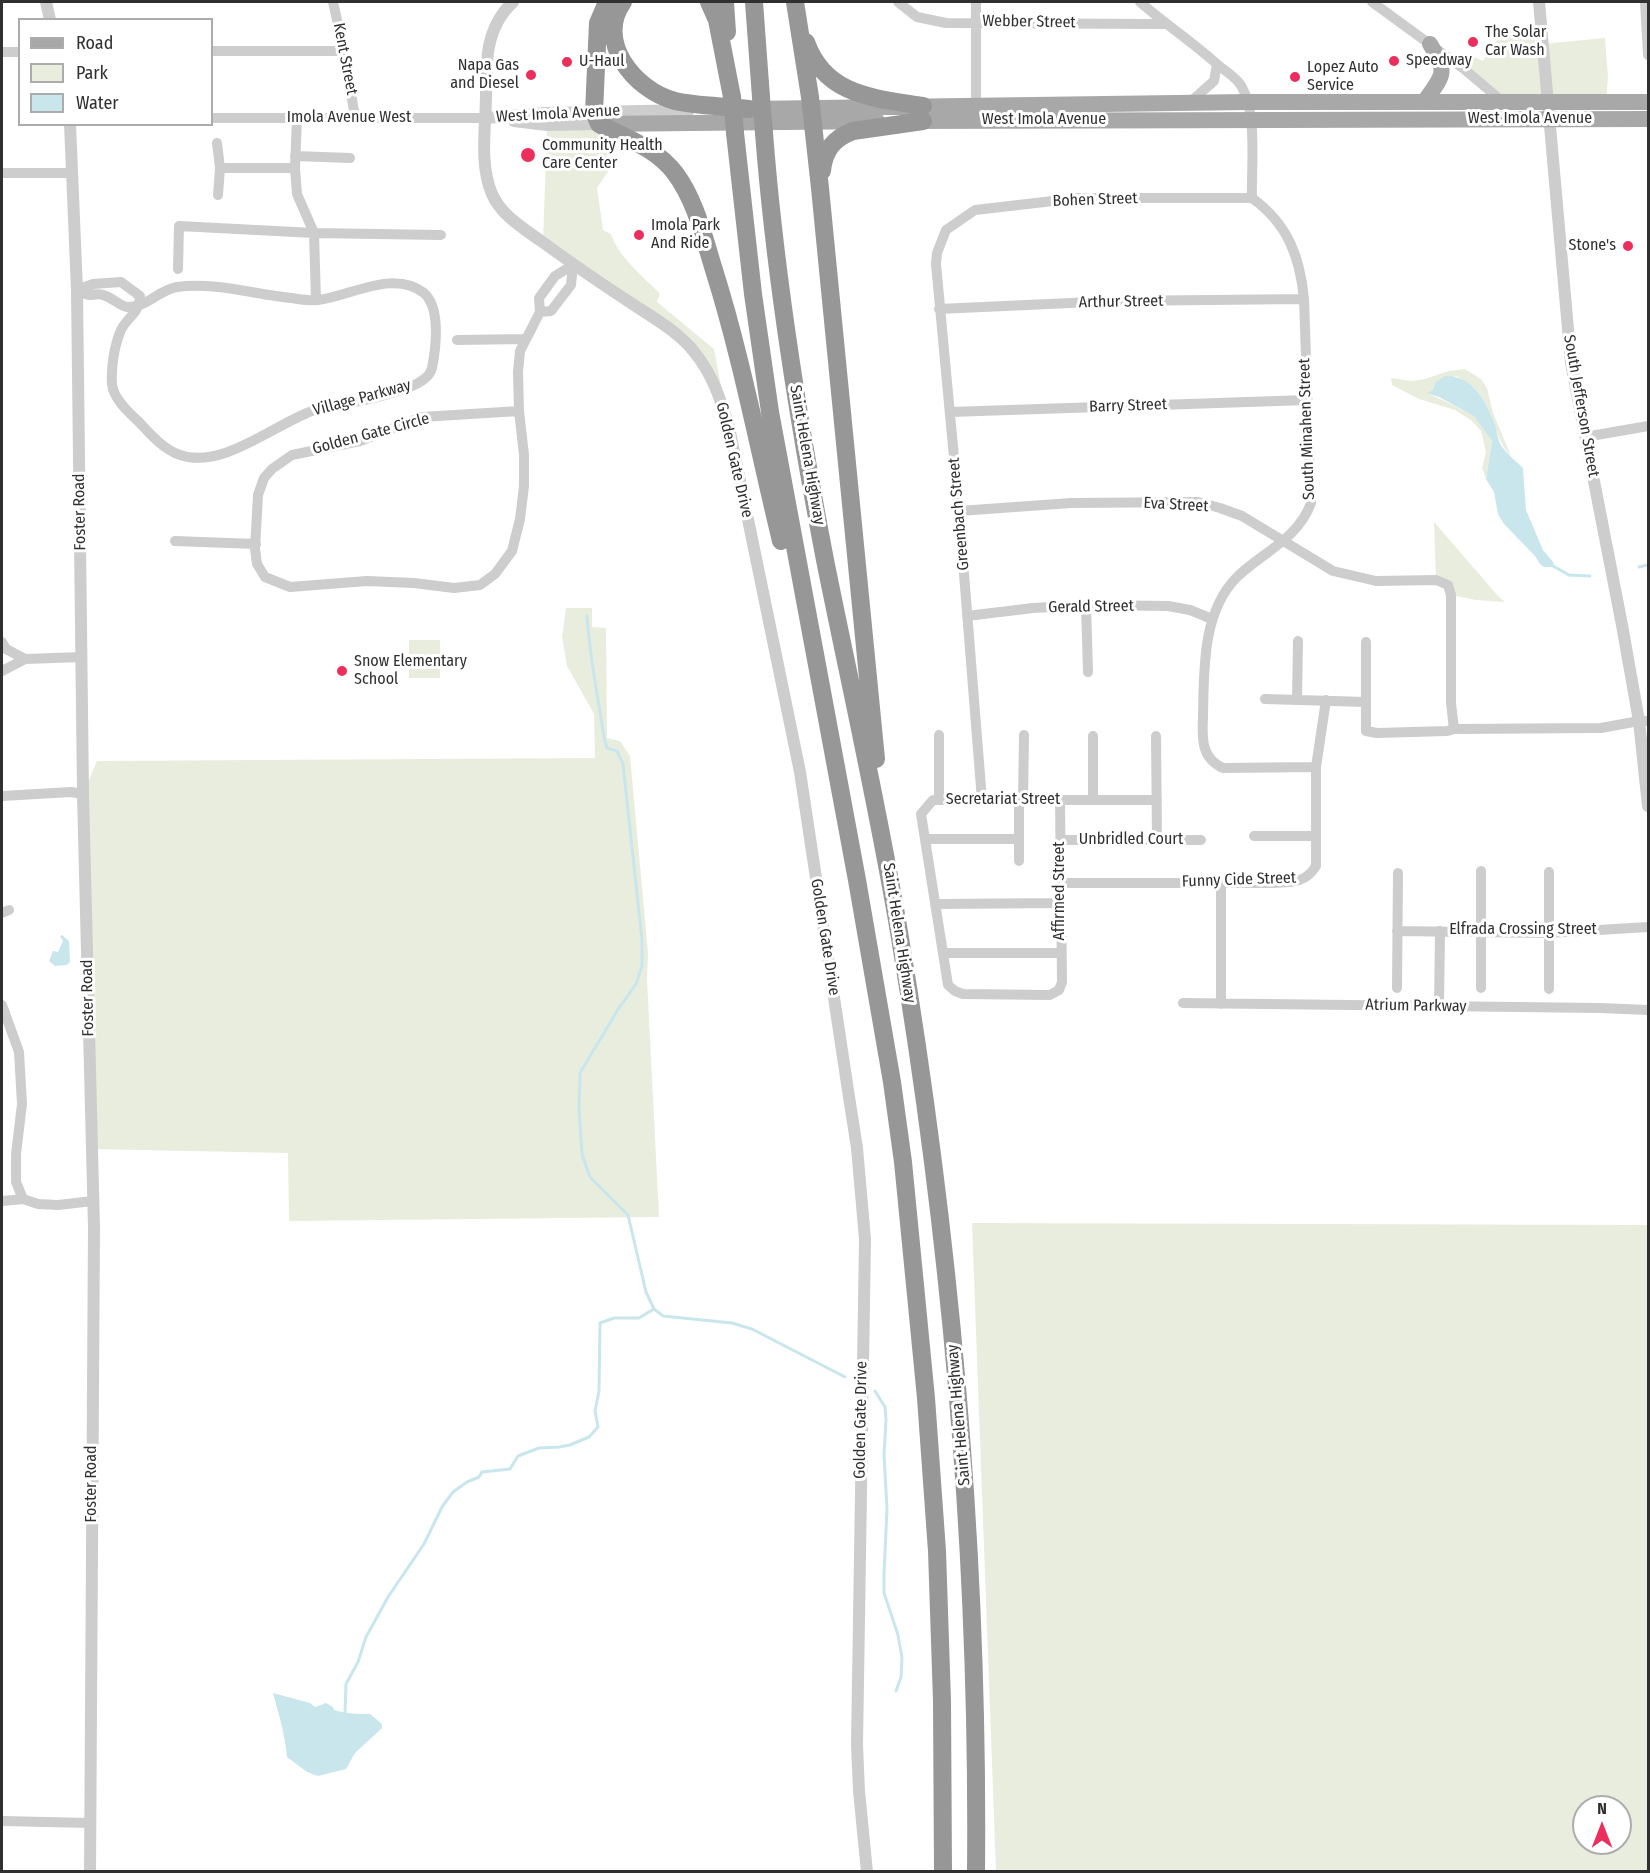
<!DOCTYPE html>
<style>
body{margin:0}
#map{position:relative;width:1650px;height:1873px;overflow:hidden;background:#fff;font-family:"Fira Sans Condensed",sans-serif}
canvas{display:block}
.frame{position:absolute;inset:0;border:3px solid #303030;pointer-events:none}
.legend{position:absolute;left:18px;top:18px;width:195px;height:108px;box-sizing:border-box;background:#fff;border:2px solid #acacac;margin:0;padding:8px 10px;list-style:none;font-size:18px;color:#303030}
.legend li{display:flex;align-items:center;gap:12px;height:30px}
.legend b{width:30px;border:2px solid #acacac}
.north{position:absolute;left:1572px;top:1795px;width:60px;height:60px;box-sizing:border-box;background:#fff;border:2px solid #acacac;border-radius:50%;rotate:0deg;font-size:16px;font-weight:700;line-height:24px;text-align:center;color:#303030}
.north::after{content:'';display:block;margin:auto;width:21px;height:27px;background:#eb2e5c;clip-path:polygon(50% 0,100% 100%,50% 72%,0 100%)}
</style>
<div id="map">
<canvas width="1650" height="1873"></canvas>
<div class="frame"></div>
<ul class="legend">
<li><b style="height:8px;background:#a8a8a8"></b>Road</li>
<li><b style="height:16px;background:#e9edde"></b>Park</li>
<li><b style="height:16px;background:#c9e6ed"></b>Water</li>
</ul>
<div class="north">N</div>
</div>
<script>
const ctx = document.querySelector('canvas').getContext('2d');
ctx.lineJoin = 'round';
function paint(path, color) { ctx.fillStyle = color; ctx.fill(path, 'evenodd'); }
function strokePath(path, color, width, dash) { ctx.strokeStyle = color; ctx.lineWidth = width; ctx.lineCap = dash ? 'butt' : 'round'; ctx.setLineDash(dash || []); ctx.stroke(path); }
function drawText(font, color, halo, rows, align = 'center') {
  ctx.font = font + ' "Fira Sans Condensed",sans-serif'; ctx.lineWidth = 6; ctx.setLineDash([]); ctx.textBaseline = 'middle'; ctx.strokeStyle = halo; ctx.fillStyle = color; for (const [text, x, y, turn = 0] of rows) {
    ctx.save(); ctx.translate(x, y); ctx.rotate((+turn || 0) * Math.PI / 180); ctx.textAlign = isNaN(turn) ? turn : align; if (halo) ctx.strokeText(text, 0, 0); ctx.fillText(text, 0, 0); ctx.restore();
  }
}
paint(new Path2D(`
 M 1541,26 L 1543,44 L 1605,38 L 1608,77 L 1606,102 L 1504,102 L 1464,69 L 1474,57 L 1483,61 L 1503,31 Z
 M 599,124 L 613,164 L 597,188 L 603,230 L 611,234 C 619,258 643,276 660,294 L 657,302 L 714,349 L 729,427 L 695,352 L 543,243 L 547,125 Z
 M 1465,369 L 1481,379 L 1487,388 L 1493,413 L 1511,456 C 1494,439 1494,412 1479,393 C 1473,385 1464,381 1456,376 L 1428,393 L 1475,416 L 1492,441 L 1486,479 L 1482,468 L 1486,452 L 1481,431 L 1472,421 L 1455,410 L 1419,399 L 1392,385 L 1391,378 L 1412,381 L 1425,379 L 1449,371 Z
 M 1434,522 L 1499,597 L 1505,602 L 1476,600 L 1451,595 L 1436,580 Z
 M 566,608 L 592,608 L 592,627 L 606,628 L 607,738 L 620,741 L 630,756 L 648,953 L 647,979 L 659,1217 L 289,1221 L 288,1153 L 92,1149 L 83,794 L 97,761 L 595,758 L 594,714 L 567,666 L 562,637 Z
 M 409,640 L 440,640 L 440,658 L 409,658 Z
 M 409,660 L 440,660 L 440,678 L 409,678 Z
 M 972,1223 L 1648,1225 L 1648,1871 L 996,1871 ZM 1584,1807 L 1620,1807 L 1620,1843 L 1584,1843 Z`), '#e9edde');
paint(new Path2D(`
 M 1445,376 C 1474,376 1486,401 1495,425 C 1497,432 1498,442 1503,448 C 1508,455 1517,462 1523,468 L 1526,510 L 1543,550 L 1554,563 L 1552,567 L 1544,567 L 1540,564 L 1535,556 L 1504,524 L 1498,514 L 1494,492 L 1486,479 L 1492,441 L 1474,416 L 1439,397 L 1427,393 L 1433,390 L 1436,382 Z
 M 62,935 L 69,941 L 70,962 L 67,965 L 55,966 L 49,961 L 53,951 L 58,952 L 63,941 L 60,936 Z
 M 273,1693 L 310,1703 L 315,1707 L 326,1703 L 333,1707 L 334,1710 C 347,1714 358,1714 370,1714 L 382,1724 L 382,1728 L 355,1753 L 346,1769 L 318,1776 L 307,1772 L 287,1757 C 285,1735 279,1715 273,1693 Z`), '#c9e6ed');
strokePath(new Path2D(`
 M 1553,566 L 1569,575 L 1590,576
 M 1639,567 L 1648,565
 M 654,1309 L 663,1316 L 732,1323 L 752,1329 L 845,1377
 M 875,1391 L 885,1407 L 886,1420 L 884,1455 L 887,1509 L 884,1574 L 884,1593 L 898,1635 L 902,1658 L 901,1677 L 896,1691
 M 345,1713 L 346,1684 L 358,1662 L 366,1637 L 388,1597 L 424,1544 L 442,1507 L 453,1492 L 467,1482 L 479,1477 L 482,1472 L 510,1469 L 518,1456 L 539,1448 L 559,1447 L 570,1445 L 589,1437 L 598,1427 L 595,1411 L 599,1391 L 600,1323 L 614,1318 L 639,1318 L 654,1309 L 646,1292 L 628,1215 L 590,1177 L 582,1154 L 579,1110 L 580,1073 L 619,1008 L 636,984 L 642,966 L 642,940 L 623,764 L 617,751 L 607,748 C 602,734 602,720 599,706 C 594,676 589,647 587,616`), '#c9e6ed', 3);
strokePath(new Path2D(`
 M 333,2 L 344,51 L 355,117
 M 898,2 L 917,17 L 946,23 L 1165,24
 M 976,2 L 976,106
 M 1140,2 C 1165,24 1194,43 1219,66 C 1226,71 1235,77 1240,84 C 1258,111 1251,167 1252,198 C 1288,224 1300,257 1304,299 L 1311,503 C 1298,539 1263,552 1237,577 C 1202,612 1204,670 1203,717 C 1202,738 1201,758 1223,768 L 1316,767
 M 1372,2 L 1464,69 L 1503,102
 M 1645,2 L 1648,55
 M 212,51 L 344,51
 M 2,52 L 20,52
 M 1189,103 L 1214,81 L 1217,64
 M 212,118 L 486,118
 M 297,118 L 295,168 L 297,194 L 314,233 L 316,300
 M 217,143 L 220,168 L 218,195
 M 295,156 L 350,158
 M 220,168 L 295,168
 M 2,173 L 73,173
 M 178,269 L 179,226 L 314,233 L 441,235
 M 77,290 C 81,292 85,295 90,295 C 95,295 98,293 103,295 C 112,297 119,306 127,307 C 147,308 158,290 177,287 C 215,282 253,294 291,298 C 299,299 309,301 318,300 C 351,296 394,269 424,293 C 441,308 436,348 432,368 C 428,386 390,393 374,398 C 352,404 327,404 307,413 C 270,428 221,469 180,455 C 164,450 149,433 138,421 C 128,412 113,398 112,384 C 111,368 114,346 121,330 C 128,316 139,314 140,296 L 121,282 L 93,284 L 77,290
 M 939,309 L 1114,301 L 1304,299
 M 540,312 L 551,311 L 571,285 L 573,265
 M 457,340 L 526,339
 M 519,411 L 524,455 L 524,486 L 520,519 L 512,551 L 495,574 L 480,585 L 454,588 L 414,583 L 367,581 L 290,587 L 265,577 L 257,564 L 255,549 L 258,495 L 264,478 L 272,469 L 292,455 L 360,441 L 422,417 Z
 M 519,411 L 518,372 L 520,351 L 540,312 L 539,298 L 555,276 L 573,265
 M 950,412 L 1307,400
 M 1585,437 L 1648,426
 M 959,511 L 1071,503 L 1198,502 L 1220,508 L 1242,516 L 1333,571 L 1376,581 L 1436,580 L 1448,585 L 1451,595 L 1451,703 L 1454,729 L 1601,728 L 1639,721 L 1648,721
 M 175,541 L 256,544
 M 1086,605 L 1088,672
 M 967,616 L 1033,608 L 1086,605 L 1168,606 L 1190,610 L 1212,619
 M 2,642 L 6,649 L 25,659
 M 1366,642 L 1366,731 L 1377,733 L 1447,731 L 1454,729
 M 2,671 L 25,659 L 82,657
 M 1265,699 L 1366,702
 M 1297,700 L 1298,641
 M 939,735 L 939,800
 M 1156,736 L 1157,840
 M 2,796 L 71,792 L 83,794
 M 982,800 L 959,511 L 936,264 L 937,253 L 946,230 L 975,210 L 1079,198 L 1252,198
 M 1019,800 L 1019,861
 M 1023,800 L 1024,735
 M 1060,800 L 1062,982 L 1059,990 L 1050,995 L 963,994 L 955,991 L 948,985 L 921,814 L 933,800 L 1157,800
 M 1093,800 L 1093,736
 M 1254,836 L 1316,836
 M 925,839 L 1019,839
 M 1061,840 L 1201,840
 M 1481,871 L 1481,988
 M 1061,883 L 1271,883 C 1290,882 1305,884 1316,866 L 1316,767 L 1326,700
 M 935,904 L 1061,903
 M 2,913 L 9,910
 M 1397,931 L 1549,933 L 1648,927
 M 944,953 L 1060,953
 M 1397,988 L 1398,873
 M 1549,989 L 1549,872
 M 1183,1003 L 1600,1008 L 1648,1010
 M 1221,1004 L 1221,883
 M 2,1005 L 19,1052 L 22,1104 L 16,1154 L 16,1182 L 23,1199
 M 1439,1006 L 1440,931
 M 2,1201 L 23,1199 L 38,1204 L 58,1205 L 93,1201
 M 2,1821 L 90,1823`), '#cdcdcd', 10);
strokePath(new Path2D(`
 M 46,2 L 50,20
 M 513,2 C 486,27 486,60 486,94 C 486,126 479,164 492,194 C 501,215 523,228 541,241 C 570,262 600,283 631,303 C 652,317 679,332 695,353 C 713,375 721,401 729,427 L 800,772 L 849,1097 L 857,1148 L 865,1239 L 857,1745 L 859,1791 L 867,1872
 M 1539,2 L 1571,363 L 1622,625 L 1639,721 L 1648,806
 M 486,118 L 545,113 L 689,110
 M 514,121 L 547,125 L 599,124
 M 70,124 L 77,290 L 83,794 L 94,1228 L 90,1872`), '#cdcdcd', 12);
strokePath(new Path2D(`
 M 1424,102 C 1444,74 1448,74 1430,44
 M 749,109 L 1247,102 L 1648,102
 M 909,121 L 1648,119
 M 599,124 L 877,121`), '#a8a8a8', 16);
strokePath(new Path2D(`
 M 607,2 L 598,23 L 594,112 L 599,124 C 626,138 656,148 675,173 C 696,201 704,238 714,270 C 742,359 759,451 781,541
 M 623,2 C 595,41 634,90 675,101 C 696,106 726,106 749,109
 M 709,2 L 717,20 L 732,97
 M 725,2 L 727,32
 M 754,2 L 761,97
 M 795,2 L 810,97 L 820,188 L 876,759
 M 806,42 C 825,96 874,98 923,106
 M 735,133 L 753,294 L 770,412 L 857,880 L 892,1082 L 903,1162 L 926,1398 L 937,1551 L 942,1701 L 943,1872
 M 764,133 C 775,276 798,419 825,560 C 850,684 878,807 899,932 C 951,1242 979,1557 976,1872
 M 822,171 C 824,150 834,138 853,131 L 923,121`), '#979797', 18);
strokePath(new Path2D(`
 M 732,97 L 735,133
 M 761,97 L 764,133`), '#979797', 18);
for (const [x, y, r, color] of [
 [1473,42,6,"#eb2e5c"],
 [1394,61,6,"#eb2e5c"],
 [567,62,6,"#eb2e5c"],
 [531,75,6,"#eb2e5c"],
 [1295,77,6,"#eb2e5c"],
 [528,155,8,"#eb2e5c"],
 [639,235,6,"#eb2e5c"],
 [1628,246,6,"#eb2e5c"],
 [342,671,6,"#eb2e5c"]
]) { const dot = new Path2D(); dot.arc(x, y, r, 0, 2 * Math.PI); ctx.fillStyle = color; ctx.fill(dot); strokePath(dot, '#fff', 2); }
drawText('16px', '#303030', '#fff', [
 ["Webber Street",1029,22,1],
 ["Kent Street",345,59,79],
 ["West Imola Avenue",558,114,-3],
 ["Imola Avenue West",349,118],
 ["West Imola Avenue",1530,119],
 ["West Imola Avenue",1044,120],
 ["Bohen Street",1095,200,-2],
 ["Arthur Street",1121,302,-1],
 ["Village Parkway",362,398,-15],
 ["Barry Street",1128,406,-2],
 ["South Jefferson Street",1581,406,80],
 ["South Minahen Street",1307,429,-92],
 ["Golden Gate Circle",371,434,-15],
 ["Saint Helena Highway",807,455,80],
 ["Golden Gate Drive",734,460,77],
 ["Eva Street",1176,505,3],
 ["Foster Road",80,512,-91],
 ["Greenbach Street",959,514,-95],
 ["Gerald Street",1091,607,-1],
 ["Secretariat Street",1003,800],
 ["Unbridled Court",1131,840],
 ["Funny Cide Street",1239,880,-2],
 ["Affirmed Street",1060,891,-90],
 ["Elfrada Crossing Street",1523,930],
 ["Saint Helena Highway",899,933,81],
 ["Golden Gate Drive",825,937,81],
 ["Foster Road",88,998,-91],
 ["Atrium Parkway",1416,1006,1],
 ["Saint Helena Highway",959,1415,-95],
 ["Golden Gate Drive",861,1420,-89],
 ["Foster Road",92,1484,-90]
]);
drawText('16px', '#303030', '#fff', [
 ["The Solar",1485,33],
 ["Car Wash",1485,51],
 ["Speedway",1406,61],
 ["U-Haul",579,62],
 ["Napa Gas",519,66,"right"],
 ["and Diesel",519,84,"right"],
 ["Lopez Auto",1307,68],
 ["Service",1307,86],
 ["Community Health",542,146],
 ["Care Center",542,164],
 ["Imola Park",651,226],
 ["And Ride",651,244],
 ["Stone's",1616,246,"right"],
 ["Snow Elementary",354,662],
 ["School",354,680]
], 'left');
</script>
